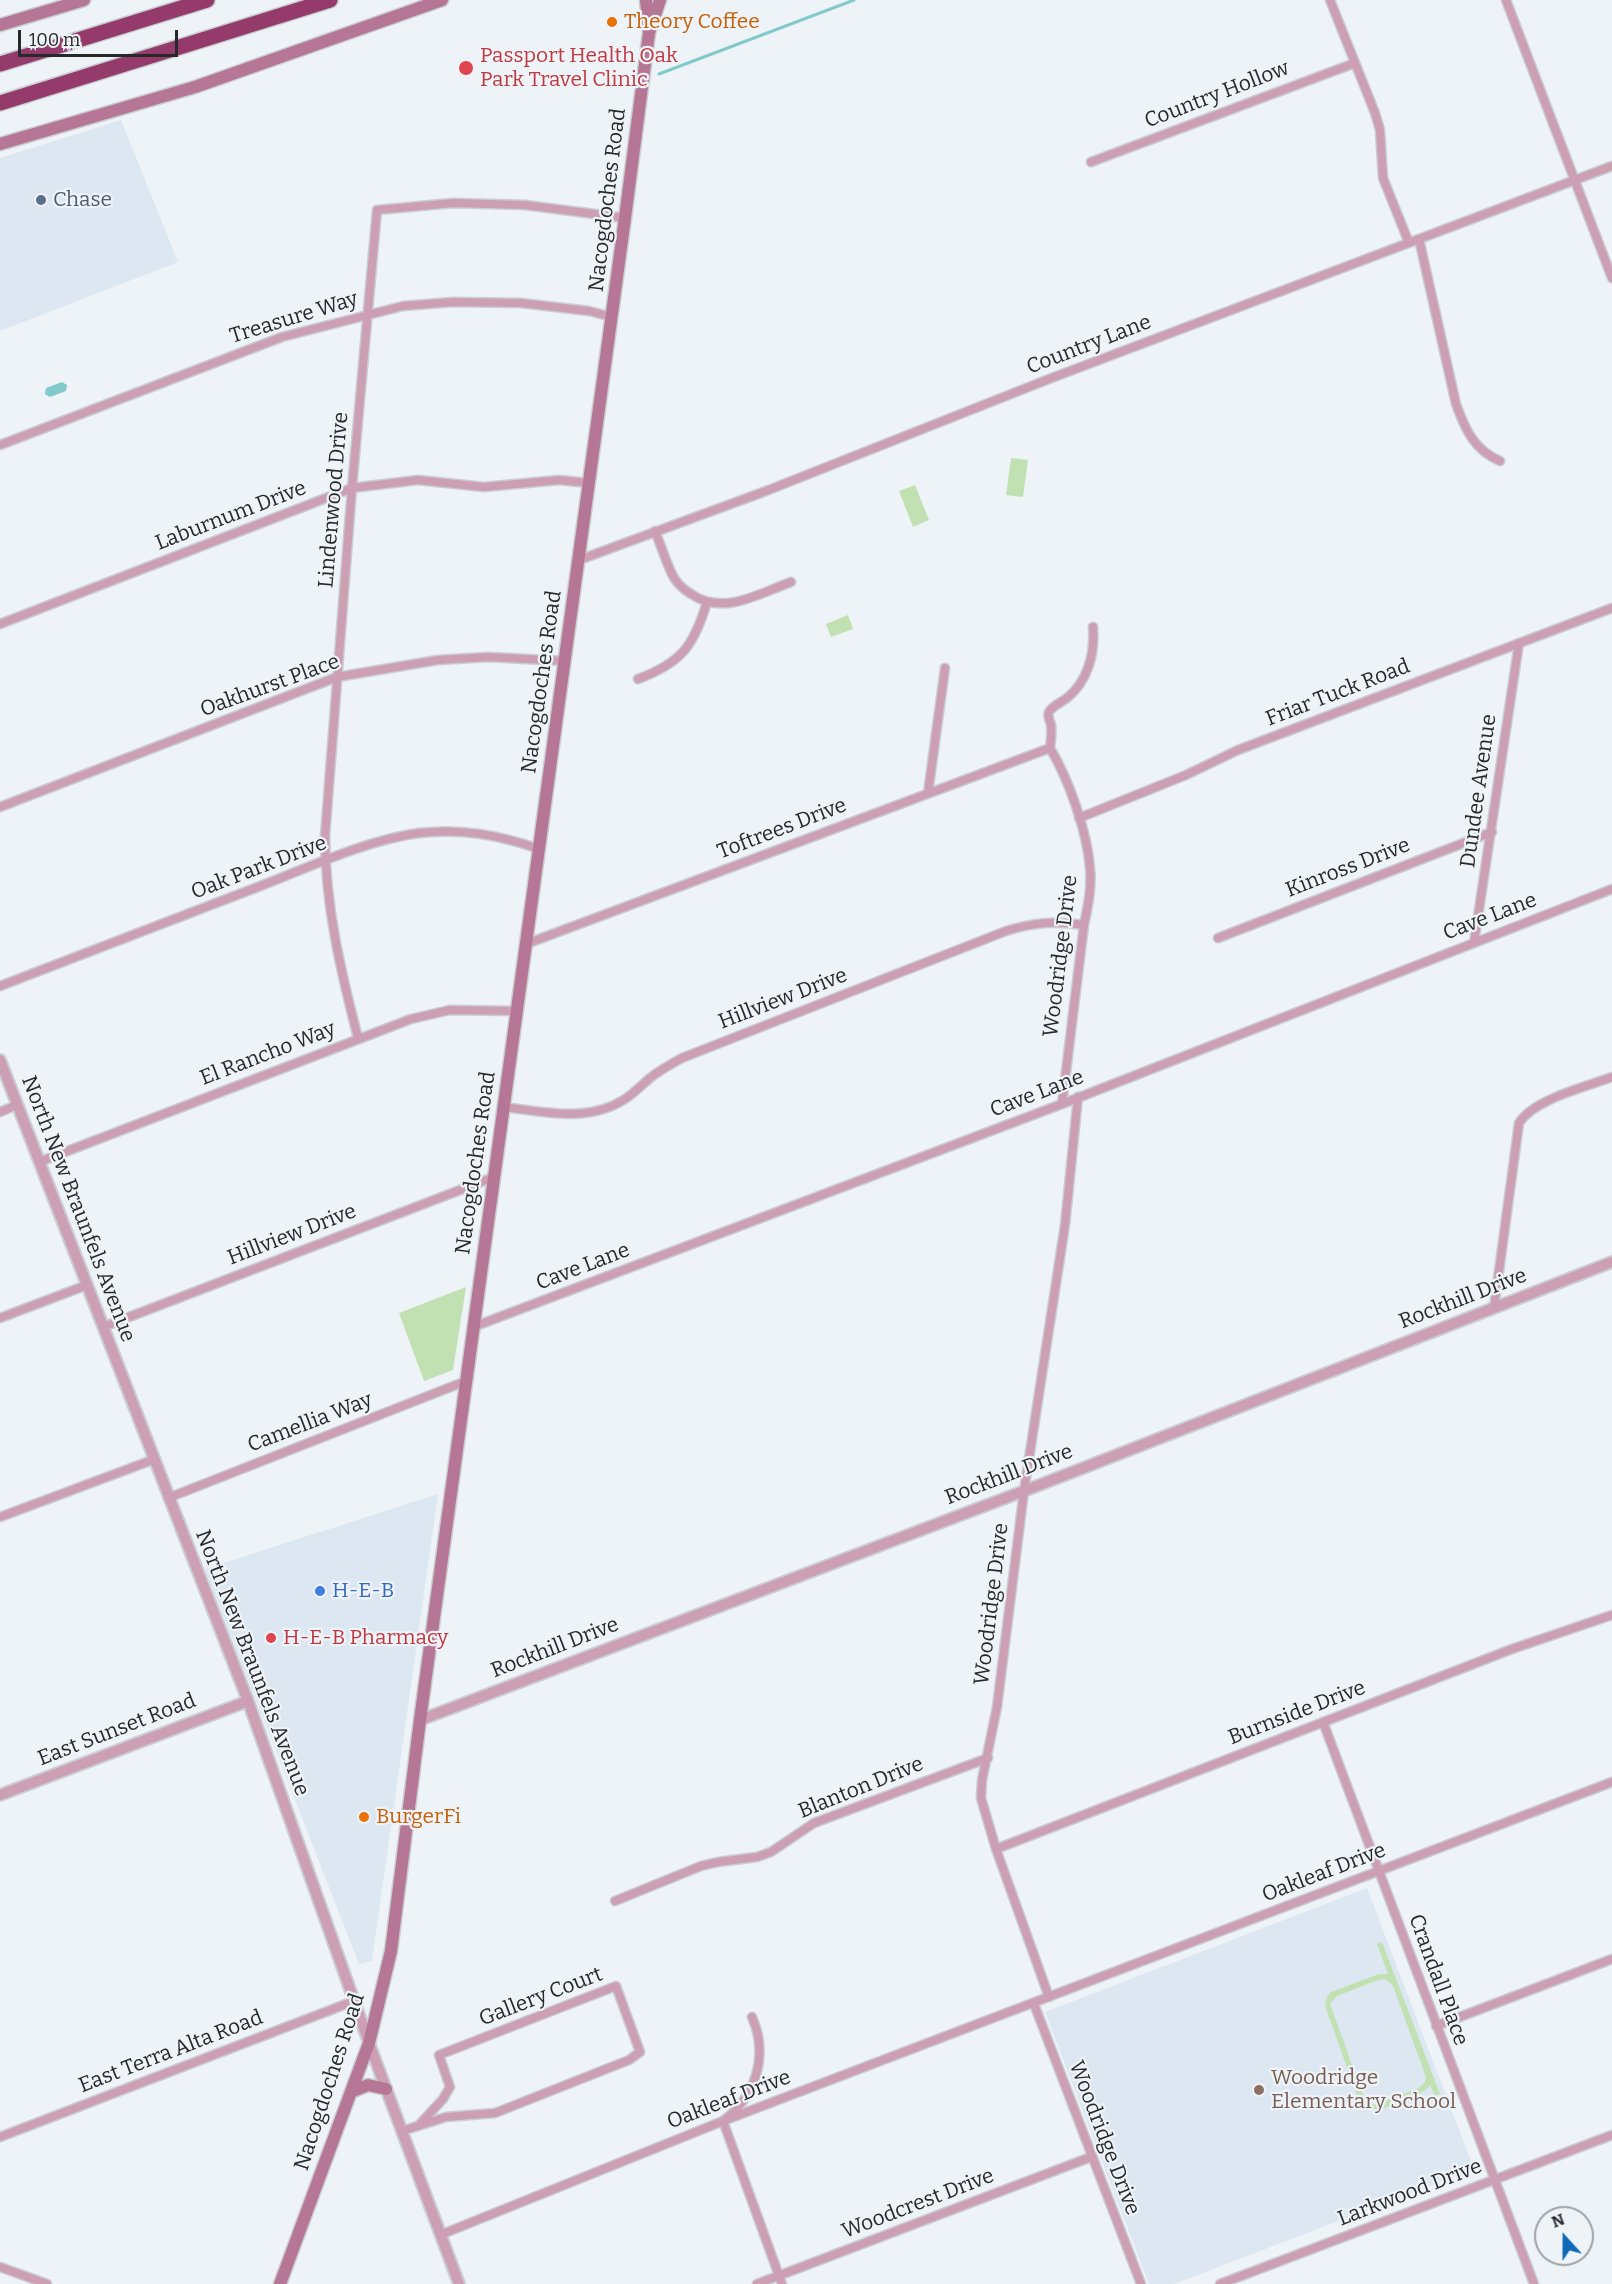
<!DOCTYPE html>
<style>
body{margin:0}
#map{position:relative;width:1612px;height:2284px;overflow:hidden;background:#eef3f8;font-family:Bitter,serif}
canvas{display:block}
.north{position:absolute;left:1534px;top:2206px;width:60px;height:60px;box-sizing:border-box;background:#eef3f8;border:2px solid #9ea2a5;border-radius:50%;rotate:339deg;font-size:16px;font-weight:700;line-height:24px;text-align:center;color:#262829}
.north::after{content:'';display:block;margin:auto;width:21px;height:27px;background:#0f69b7;clip-path:polygon(50% 0,100% 100%,50% 72%,0 100%)}
.scale{position:absolute;left:18px;top:30px;width:160px;height:27px;box-sizing:border-box;border:3px solid #262829;border-top:0;padding-left:8px;font-size:18px;line-height:21px;white-space:nowrap;color:#262829;-webkit-text-stroke:4px #eef3f8;paint-order:stroke}
</style>
<div id="map">
<canvas width="1612" height="2284"></canvas>
<div class="north">N</div>
<div class="scale">100 m</div>
</div>
<script>
const ctx = document.querySelector('canvas').getContext('2d');
ctx.lineJoin = 'round';
function paint(path, color) { ctx.fillStyle = color; ctx.fill(path, 'evenodd'); }
function strokePath(path, color, width, dash) { ctx.strokeStyle = color; ctx.lineWidth = width; ctx.lineCap = dash ? 'butt' : 'round'; ctx.setLineDash(dash || []); ctx.stroke(path); }
function drawText(font, color, halo, rows, align = 'center') {
  ctx.font = font + ' Bitter,serif'; ctx.lineWidth = 4.5; ctx.setLineDash([]); ctx.textBaseline = 'middle'; ctx.strokeStyle = halo; ctx.fillStyle = color; for (const [text, x, y, turn = 0] of rows) {
    ctx.save(); ctx.translate(x, y); ctx.rotate((+turn || 0) * Math.PI / 180); ctx.textAlign = isNaN(turn) ? turn : align; if (halo) ctx.strokeText(text, 0, 0); ctx.fillText(text, 0, 0); ctx.restore();
  }
}
paint(new Path2D(`
 M 121,120 L 178,262 L 0,331 L 0,158 Z
 M 438,1494 L 372,1961 L 359,1964 L 205,1569 Z
 M 1367,1888 L 1474,2169 L 1174,2284 L 1149,2284 L 1045,2012 Z`), '#dce7f1');
paint(new Path2D(`
 M 1011,458 L 1028,460 L 1023,497 L 1006,495 Z
 M 915,485 L 929,520 L 913,527 L 899,491 Z
 M 848,615 L 853,629 L 831,637 L 826,624 Z
 M 466,1287 L 453,1370 L 424,1381 L 399,1313 Z
 M 1382,1942 L 1440,2094 L 1435,2096 L 1430,2085 C 1424,2095 1388,2109 1376,2109 C 1369,2110 1364,2107 1359,2101 L 1325,2006 L 1327,1997 L 1331,1992 L 1379,1974 L 1388,1974 L 1377,1944 ZM 1385,1979 L 1393,1986 L 1426,2077 L 1425,2082 L 1419,2088 L 1374,2105 L 1364,2098 L 1330,2004 L 1337,1996 L 1378,1980 Z`), '#c1e1b2');
paint(new Path2D(`
 M 62,382 L 67,385 L 66,391 L 50,397 L 45,394 L 46,388 Z`), '#82c9cc');
strokePath(new Path2D(`
 M 659,74 L 854,0`), '#82c9cc', 3);
const minor = new Path2D(`
 M 1330,0 L 1375,113 L 1380,130 L 1383,178 L 1409,243
 M 1506,0 L 1612,278
 M 1091,162 L 1355,63
 M 1419,239 L 1456,404 C 1465,429 1474,450 1500,461
 M 0,445 L 282,337 L 403,306 L 453,302 L 521,303 L 589,311 L 612,317
 M 655,531 C 661,545 665,560 672,574 C 676,583 683,589 691,594 C 723,616 758,594 791,582
 M 579,560 L 766,491 L 1049,379 L 1612,166
 M 0,624 L 352,488 L 418,480 L 484,487 L 559,480 L 589,483
 M 638,679 C 681,663 694,646 707,602
 M 1050,748 C 1069,780 1087,831 1090,868 C 1092,887 1088,906 1084,925 L 1062,1104
 M 1050,748 C 1051,741 1052,733 1051,725 C 1050,720 1047,717 1049,712 C 1052,706 1062,702 1067,698 C 1088,681 1095,654 1093,627
 M 928,793 L 945,668
 M 0,807 L 337,677 L 438,660 L 488,657 L 565,661
 M 1079,818 L 1186,775 L 1238,750 L 1612,608
 M 1218,938 L 1492,832
 M 1474,943 L 1519,643
 M 526,944 L 1050,748
 M 0,986 C 88,952 176,919 263,885 C 312,866 367,840 419,833 C 461,828 499,835 539,849
 M 358,1038 C 341,972 325,905 325,836 L 352,488 L 377,210 L 453,203 L 525,205 L 625,218
 M 504,1107 C 545,1112 588,1123 625,1099 C 634,1093 642,1085 650,1078 C 660,1070 671,1064 682,1058 L 1006,931 C 1035,922 1054,921 1084,925
 M 0,1112 L 17,1105
 M 39,1162 L 411,1019 L 450,1010 L 517,1011
 M 1494,1308 L 1519,1123 C 1534,1099 1586,1087 1612,1077
 M 0,1318 L 87,1285
 M 103,1327 L 494,1177
 M 473,1327 L 1062,1104 L 1612,889
 M 168,1498 L 466,1381
 M 0,1517 L 155,1459
 M 1323,1722 L 1534,2284
 M 996,1849 L 1512,1649 L 1612,1615
 M 615,1901 L 701,1866 L 718,1862 L 757,1857 L 771,1852 L 814,1823 L 988,1758
 M 1049,1997 L 996,1849 L 981,1798 L 982,1780 L 997,1707 L 1024,1491 L 1065,1225 L 1078,1097
 M 1034,2004 L 1141,2284
 M 752,2017 C 769,2056 756,2096 723,2121 L 782,2284
 M 1436,2026 L 1612,1959
 M 402,2131 L 446,2117 L 495,2113 L 629,2060 L 640,2052 L 616,1986 L 439,2055 L 450,2087 L 443,2099 L 420,2124
 M 0,2137 L 354,2001
 M 440,2235 L 723,2121 L 1612,1782
 M 0,2267 L 47,2284
 M 757,2284 L 1091,2157
 M 1220,2284 L 1612,2135`);
const tertiary = new Path2D(`
 M 0,1060 L 248,1701 L 369,2043 L 459,2284
 M 420,1720 L 1024,1491 L 1612,1262
 M 0,1795 L 248,1701`);
const secondary = new Path2D(`
 M 646,0 L 649,32
 M 0,25 L 84,0
 M 0,144 L 195,87 L 442,0
 M 351,2092 L 368,2085 L 386,2089
 M 280,2284 L 369,2043 L 391,1951 L 420,1720 L 625,218 L 649,33 L 660,0`);
const motorway = new Path2D(`
 M 0,64 L 207,0
 M 0,103 L 330,0`);
strokePath(minor, '#caced3', 11);
strokePath(tertiary, '#caced3', 14);
strokePath(secondary, '#caced3', 15);
strokePath(motorway, '#caced3', 18);
strokePath(minor, '#cc9fb3', 8);
strokePath(tertiary, '#cc9fb3', 10);
strokePath(secondary, '#b67695', 12);
strokePath(motorway, '#943b6b', 15);
for (const [x, y, r, color] of [
 [612,22,6,"#e8710a"],
 [466,68,8,"#e0444e"],
 [41,200,6,"#5c6f8a"],
 [320,1591,6,"#3f7fe0"],
 [271,1638,6,"#e0444e"],
 [364,1817,6,"#e8710a"],
 [1259,2090,6,"#8d6e63"]
]) { const dot = new Path2D(); dot.arc(x, y, r, 0, 2 * Math.PI); ctx.fillStyle = color; ctx.fill(dot); strokePath(dot, '#eef3f8', 2); }
drawText('21px', '#c56008', '#eef3f8', [
 ["Theory Coffee",624,22],
 ["BurgerFi",376,1817]
], 'left');
drawText('21px', '#be3a42', '#eef3f8', [
 ["Passport Health Oak",480,56],
 ["Park Travel Clinic",480,80],
 ["H-E-B Pharmacy",283,1638]
], 'left');
drawText('21px', '#262829', '#eef3f8', [
 ["Country Hollow",1217,95,-21],
 ["Nacogdoches Road",608,200,-83],
 ["Treasure Way",294,318,-17],
 ["Country Lane",1089,345,-21],
 ["Lindenwood Drive",334,500,-85],
 ["Laburnum Drive",231,516,-21],
 ["Nacogdoches Road",542,682,-82],
 ["Oakhurst Place",270,686,-20],
 ["Friar Tuck Road",1338,693,-21],
 ["Dundee Avenue",1479,791,-82],
 ["Toftrees Drive",782,829,-21],
 ["Oak Park Drive",259,868,-21],
 ["Kinross Drive",1348,868,-21],
 ["Cave Lane",1490,917,-21],
 ["Woodridge Drive",1061,956,-83],
 ["Hillview Drive",783,999,-21],
 ["El Rancho Way",268,1054,-21],
 ["Cave Lane",1037,1094,-21],
 ["Nacogdoches Road",476,1163,-82],
 ["North New Braunfels Avenue",78,1209,69],
 ["Hillview Drive",292,1235,-21],
 ["Cave Lane",583,1267,-21],
 ["Rockhill Drive",1463,1299,-21],
 ["Camellia Way",310,1423,-21],
 ["Rockhill Drive",1009,1475,-21],
 ["Woodridge Drive",992,1604,-83],
 ["Rockhill Drive",555,1648,-21],
 ["North New Braunfels Avenue",252,1663,69],
 ["Burnside Drive",1297,1713,-21],
 ["East Sunset Road",117,1730,-21],
 ["Blanton Drive",861,1788,-22],
 ["Oakleaf Drive",1324,1873,-21],
 ["Crandall Place",1438,1980,70],
 ["Gallery Court",541,1997,-21],
 ["East Terra Alta Road",171,2052,-21],
 ["Nacogdoches Road",330,2082,-72],
 ["Oakleaf Drive",729,2100,-21],
 ["Woodridge Drive",1104,2138,69],
 ["Larkwood Drive",1410,2193,-21],
 ["Woodcrest Drive",918,2204,-21]
]);
drawText('21px', '#4e5e75', '#eef3f8', [
 ["Chase",53,200]
], 'left');
drawText('21px', '#366cbe', '#eef3f8', [
 ["H-E-B",332,1591]
], 'left');
drawText('21px', '#785e54', '#eef3f8', [
 ["Woodridge",1271,2078],
 ["Elementary School",1271,2102]
], 'left');
</script>
